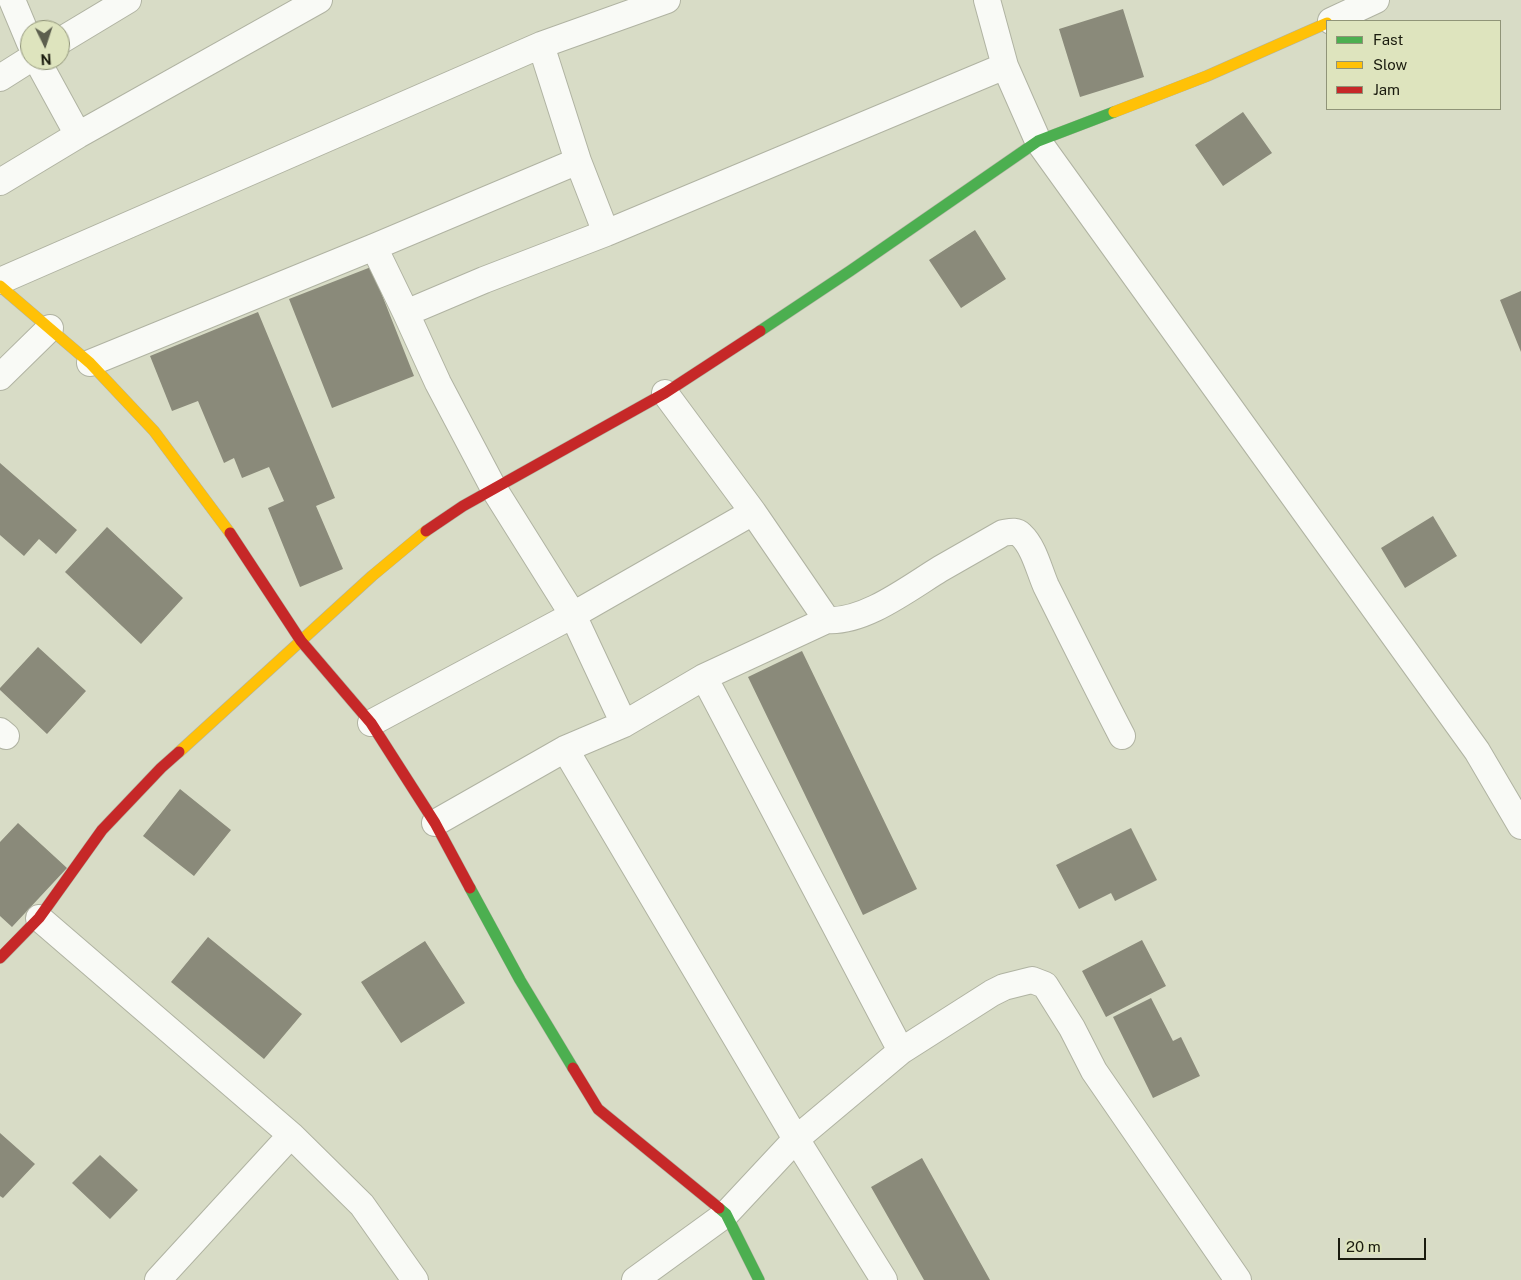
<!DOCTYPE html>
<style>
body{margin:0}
#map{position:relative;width:1521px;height:1280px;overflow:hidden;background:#d8dcc6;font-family:"Public Sans",sans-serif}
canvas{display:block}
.legend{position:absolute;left:1326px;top:20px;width:175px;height:90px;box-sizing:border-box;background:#dee4be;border:1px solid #909478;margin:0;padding:6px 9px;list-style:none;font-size:15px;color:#1a1b0e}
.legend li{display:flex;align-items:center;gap:10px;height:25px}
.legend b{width:25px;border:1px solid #909478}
.north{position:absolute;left:20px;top:20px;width:50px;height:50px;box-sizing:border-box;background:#dee4be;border:1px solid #909478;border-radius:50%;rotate:176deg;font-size:14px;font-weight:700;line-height:20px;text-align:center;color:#1a1b0e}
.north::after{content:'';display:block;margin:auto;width:18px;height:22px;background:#5c5f4e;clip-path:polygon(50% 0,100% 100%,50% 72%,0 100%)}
.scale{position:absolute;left:1338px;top:1238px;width:88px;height:22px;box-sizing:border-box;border:2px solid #1a1b0e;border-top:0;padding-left:6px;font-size:15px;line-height:18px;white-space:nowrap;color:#1a1b0e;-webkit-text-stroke:4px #dee4be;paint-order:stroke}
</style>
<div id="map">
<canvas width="1521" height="1280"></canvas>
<ul class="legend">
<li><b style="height:6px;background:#4caf50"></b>Fast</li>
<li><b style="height:6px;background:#ffc107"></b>Slow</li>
<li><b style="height:6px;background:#c62828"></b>Jam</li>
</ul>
<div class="north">N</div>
<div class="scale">20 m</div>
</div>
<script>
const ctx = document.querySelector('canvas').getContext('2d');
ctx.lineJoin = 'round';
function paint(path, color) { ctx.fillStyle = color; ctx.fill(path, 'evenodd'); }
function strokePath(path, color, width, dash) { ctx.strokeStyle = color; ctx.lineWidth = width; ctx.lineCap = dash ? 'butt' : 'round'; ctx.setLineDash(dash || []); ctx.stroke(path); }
paint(new Path2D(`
 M 1123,9 L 1144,77 L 1080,97 L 1059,29 Z
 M 1243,112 L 1272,153 L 1223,186 L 1195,145 Z
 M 975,230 L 1006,279 L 961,308 L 929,260 Z
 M 371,267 L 414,376 L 332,408 L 289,299 Z
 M 1521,291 L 1521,352 L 1500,300 Z
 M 258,312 L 335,498 L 316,506 L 343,569 L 300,587 L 268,508 L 284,501 L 269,467 L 242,478 L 234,458 L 224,463 L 198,401 L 172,411 L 150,356 Z
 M 0,463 L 77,530 L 56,554 L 39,539 L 24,556 L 0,535 Z
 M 1433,516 L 1457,556 L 1405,588 L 1381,548 Z
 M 107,527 L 183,598 L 141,644 L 65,572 Z
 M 38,647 L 86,691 L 47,734 L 0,690 L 0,688 Z
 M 802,651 L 917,889 L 863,915 L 748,677 Z
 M 180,789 L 231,830 L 194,876 L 143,836 Z
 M 18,823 L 67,868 L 12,927 L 0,916 L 0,842 Z
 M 1131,828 L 1157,880 L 1115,901 L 1111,893 L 1079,909 L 1056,865 Z
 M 208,937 L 302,1014 L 264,1059 L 171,982 Z
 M 1142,940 L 1166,986 L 1106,1017 L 1082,971 Z
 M 425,941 L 465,1003 L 401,1043 L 361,982 Z
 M 1151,998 L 1173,1041 L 1181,1037 L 1200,1076 L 1153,1098 L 1113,1017 Z
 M 0,1133 L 35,1164 L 3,1198 L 0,1196 Z
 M 100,1155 L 138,1190 L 110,1219 L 72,1183 Z
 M 922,1158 L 990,1280 L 924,1280 L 871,1187 Z`), '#8a8a7a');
const street = new Path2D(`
 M 12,0 L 30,43
 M 987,0 L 1005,66 L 1038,141 L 1477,751 L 1521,826
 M 1331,21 L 1376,0
 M 60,41 L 128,0
 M 541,45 L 578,161 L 606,233
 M 37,60 L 78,135
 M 0,78 L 30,59
 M 0,182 L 78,135 L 319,0
 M 374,247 L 406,313
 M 0,281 L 541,45 L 667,0
 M 90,363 L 374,247 L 578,161
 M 0,377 L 50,328
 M 665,393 L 753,512 L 827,620
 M 704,677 L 901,1051
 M 371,723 L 573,615 L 753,512
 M 624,724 L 573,615 L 494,489 L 438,383 L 406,313 L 484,280 L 606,233 L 1005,66
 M 0,731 L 6,736
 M 565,749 L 796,1139 L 884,1280
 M 435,823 L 565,749 L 624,724 L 704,677 L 827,620 C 864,623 909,588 940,569 C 961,557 982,545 1003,533 C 1010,532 1016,530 1021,535 C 1034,547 1039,570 1046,586 C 1071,636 1096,686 1122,736
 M 39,918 L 291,1135 L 362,1205 L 415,1280
 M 158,1280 L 291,1135
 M 635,1280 L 726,1214 L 796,1139 L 901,1051 L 992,993 L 1004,987 L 1032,980 L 1045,985 L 1072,1028 L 1094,1071 L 1238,1280`);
const fast = new Path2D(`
 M 760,331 L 850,271 L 1038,141 L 1114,112
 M 470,888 L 520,980 L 573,1068
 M 719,1208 L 726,1214 L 759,1280`);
const slow = new Path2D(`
 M 1114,112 L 1207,76 L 1327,23
 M 0,286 L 90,363 L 154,431 L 230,533
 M 179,752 L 372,576 L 426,531`);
const jam = new Path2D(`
 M 426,531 L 463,506 L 665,393 L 760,331
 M 230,533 L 301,641 L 371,723 L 435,823 L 470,888
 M 0,958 L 39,918 L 102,830 L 161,768 L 179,752
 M 573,1068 L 598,1109 L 719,1208`);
strokePath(street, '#b0b3a2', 28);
strokePath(fast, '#b0b3a2', 12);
strokePath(slow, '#b0b3a2', 12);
strokePath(jam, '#b0b3a2', 12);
strokePath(street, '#f9faf6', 26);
strokePath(fast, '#4caf50', 11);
strokePath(slow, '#ffc107', 11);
strokePath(jam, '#c62828', 11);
</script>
